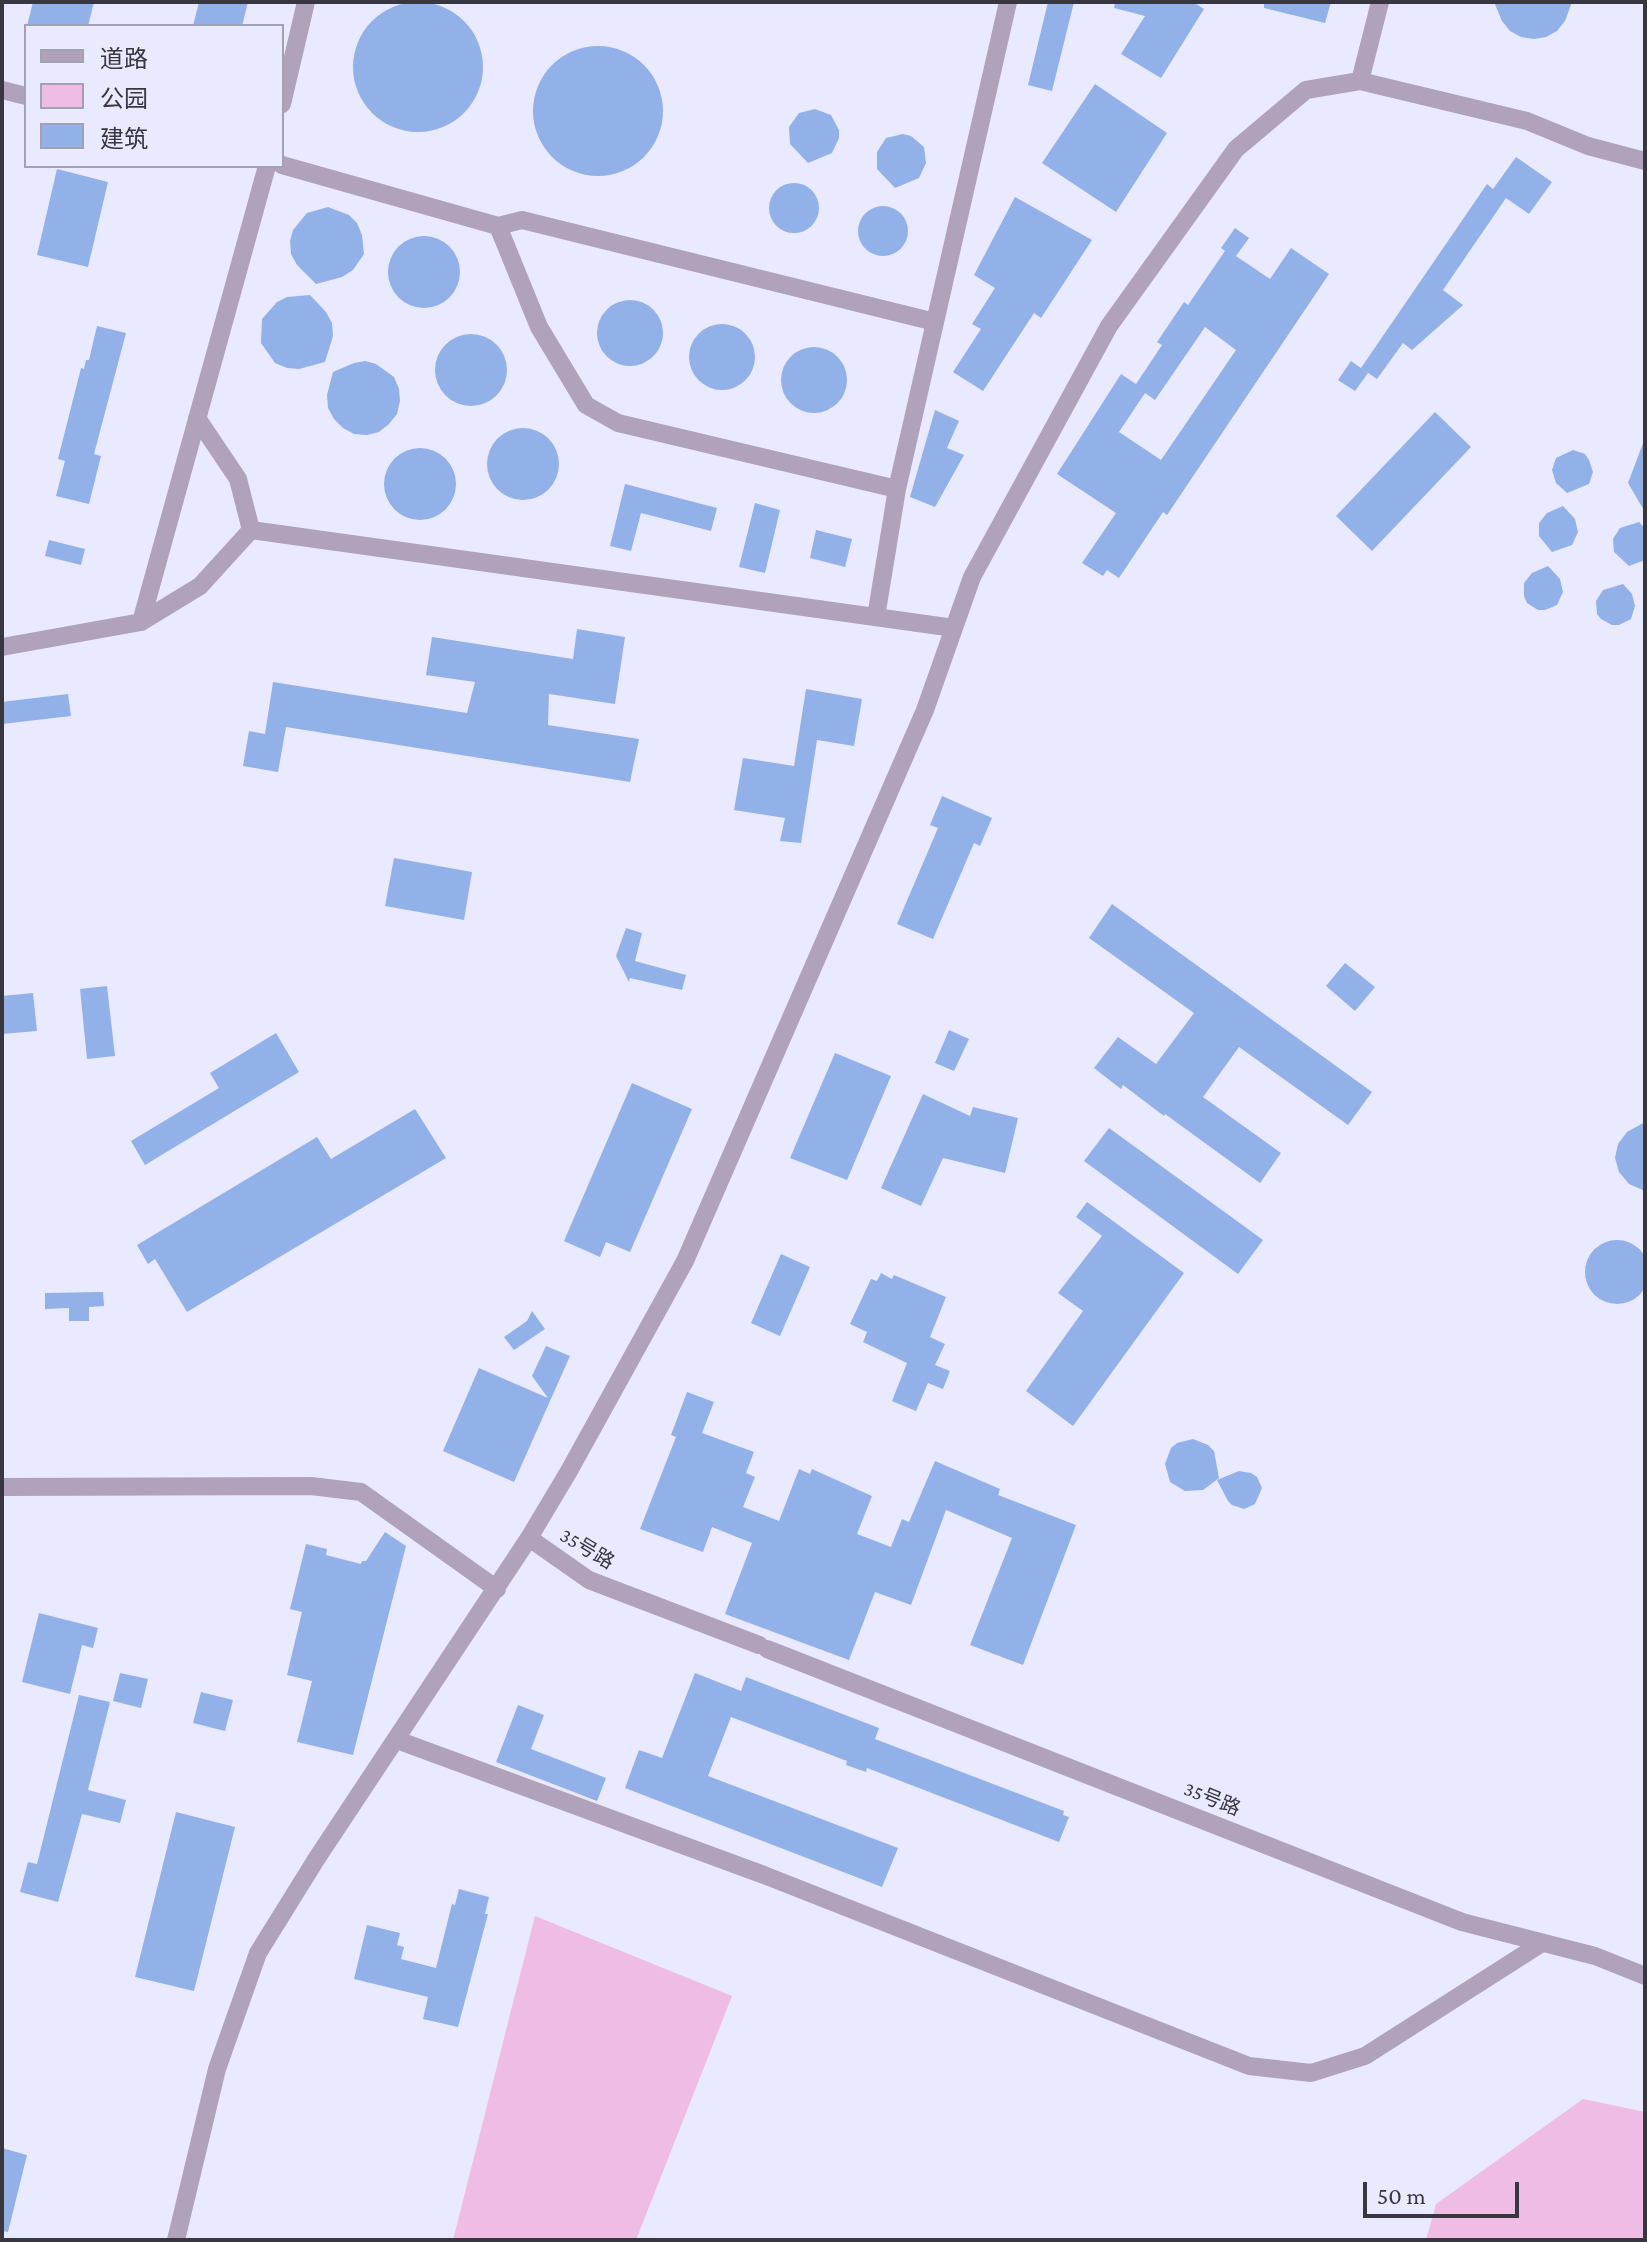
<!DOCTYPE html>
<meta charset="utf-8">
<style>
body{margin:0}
#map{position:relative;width:1647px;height:2242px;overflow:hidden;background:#e9e9ff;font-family:"Crimson Pro","Noto Sans SC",serif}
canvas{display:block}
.frame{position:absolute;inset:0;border:4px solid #373641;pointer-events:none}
.legend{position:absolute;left:24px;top:24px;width:260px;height:144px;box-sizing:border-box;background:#e9e9ff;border:2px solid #a2a1b3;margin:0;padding:10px 14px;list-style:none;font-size:24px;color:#373641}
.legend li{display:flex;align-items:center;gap:16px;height:40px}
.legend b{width:40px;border:2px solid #a2a1b3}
.scale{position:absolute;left:1363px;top:2182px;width:156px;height:36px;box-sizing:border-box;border:4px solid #373641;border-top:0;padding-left:10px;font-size:24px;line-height:28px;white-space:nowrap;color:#373641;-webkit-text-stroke:6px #e9e9ff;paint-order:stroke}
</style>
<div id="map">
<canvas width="1647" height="2242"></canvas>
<div class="frame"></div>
<ul class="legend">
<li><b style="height:10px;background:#b0a2bb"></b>道路</li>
<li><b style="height:22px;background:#efbce5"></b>公园</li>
<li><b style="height:22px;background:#93b1e9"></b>建筑</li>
</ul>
<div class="scale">50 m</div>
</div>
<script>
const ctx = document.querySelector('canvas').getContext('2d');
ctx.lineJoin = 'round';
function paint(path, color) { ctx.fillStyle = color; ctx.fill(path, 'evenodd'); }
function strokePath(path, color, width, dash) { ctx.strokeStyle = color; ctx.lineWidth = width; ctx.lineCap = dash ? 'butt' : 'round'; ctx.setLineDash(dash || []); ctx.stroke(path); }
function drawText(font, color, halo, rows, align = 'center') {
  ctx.font = font + ' "Crimson Pro","Noto Sans SC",serif'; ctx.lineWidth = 6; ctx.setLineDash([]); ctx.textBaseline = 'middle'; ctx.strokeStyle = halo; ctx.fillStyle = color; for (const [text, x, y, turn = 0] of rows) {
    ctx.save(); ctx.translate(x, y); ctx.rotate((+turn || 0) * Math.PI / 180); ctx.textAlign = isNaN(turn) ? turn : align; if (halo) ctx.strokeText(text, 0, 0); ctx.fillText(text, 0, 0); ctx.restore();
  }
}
paint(new Path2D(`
 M 535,1916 L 732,1996 L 636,2240 L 453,2240 Z
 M 1583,2099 L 1645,2112 L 1645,2240 L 1426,2240 L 1436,2204 Z`), '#efbce5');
paint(new Path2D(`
 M353 67a65 65 0 1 1 130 0a65 65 0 1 1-130 0Z
 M 33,2 L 94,2 L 88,26 L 27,26 Z
 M 199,2 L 248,2 L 242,26 L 193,26 Z
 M 1048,2 L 1074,2 L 1052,91 L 1028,85 Z
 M 1115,2 L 1193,2 L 1204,9 L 1161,78 L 1121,54 L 1145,16 L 1114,8 Z
 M 1264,2 L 1331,2 L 1325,23 L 1264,8 Z
 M 1494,2 L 1572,2 L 1565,21 L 1557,31 L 1546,37 L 1534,39 L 1521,37 L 1510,31 L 1502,21 Z
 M533 111a65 65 0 1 1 130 0a65 65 0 1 1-130 0Z
 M 1095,84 L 1167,133 L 1116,212 L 1042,163 Z
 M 815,109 L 831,115 L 839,130 L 839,138 L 832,153 L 808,163 L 790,144 L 789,127 L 799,113 Z
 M 903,134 L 911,136 L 924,147 L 926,163 L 919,178 L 895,188 L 877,169 L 877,152 L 886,138 Z
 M 1516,157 L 1552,182 L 1529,214 L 1503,196 L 1506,198 L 1443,290 L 1463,305 L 1412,350 L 1403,343 L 1377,379 L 1361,368 L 1487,184 L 1493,189 Z
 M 57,169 L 108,182 L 88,267 L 37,255 Z
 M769 208a25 25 0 1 1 50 0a25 25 0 1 1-50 0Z
 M 1015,197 L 1092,240 L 1041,318 L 1034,313 L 983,391 L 953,372 L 981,329 L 972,324 L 995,288 L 974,275 Z
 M858 231a25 25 0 1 1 50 0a25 25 0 1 1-50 0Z
 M 328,207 L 349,215 L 357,223 L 362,235 L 364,254 L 353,270 L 342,277 L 316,284 L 297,265 L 291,254 L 290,241 L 293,230 L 307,213 Z
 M 1235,228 L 1249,238 L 1236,256 L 1270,279 L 1291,248 L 1329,274 L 1167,515 L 1163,512 L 1119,578 L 1107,570 L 1103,576 L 1082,563 L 1116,513 L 1057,474 L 1121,374 L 1136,384 L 1162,345 L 1157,342 L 1184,302 L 1188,305 L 1225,251 L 1221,248 ZM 1205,327 L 1236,350 L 1161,460 L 1119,432 L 1145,393 L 1155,400 Z
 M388 272a36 36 0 1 1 72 0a36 36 0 1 1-72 0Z
 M 310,295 L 326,312 L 332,323 L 333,336 L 325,362 L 299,369 L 287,368 L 275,363 L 261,343 L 262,319 L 277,302 L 287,297 Z
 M597 333a33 33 0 1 1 66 0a33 33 0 1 1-66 0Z
 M689 357a33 33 0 1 1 66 0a33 33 0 1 1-66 0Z
 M 97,326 L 126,333 L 94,454 L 101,456 L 89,504 L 56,496 L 65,461 L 58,459 L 81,368 L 84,369 L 86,360 L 89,360 Z
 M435 370a36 36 0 1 1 72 0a36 36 0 1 1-72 0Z
 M781 380a33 33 0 1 1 66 0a33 33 0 1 1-66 0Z
 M 365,361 L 376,364 L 394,377 L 399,389 L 400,401 L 397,414 L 389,424 L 379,432 L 367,435 L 354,434 L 343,428 L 334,419 L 328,408 L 327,395 L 333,372 L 354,363 Z
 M 1351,361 L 1368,373 L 1355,391 L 1338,380 Z
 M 935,410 L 959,421 L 947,448 L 964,455 L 935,507 L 910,497 Z
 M 1435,412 L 1471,447 L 1372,551 L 1336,516 Z
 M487 464a36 36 0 1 1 72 0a36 36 0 1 1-72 0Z
 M 1645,438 L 1645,512 L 1628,483 Z
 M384 484a36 36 0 1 1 72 0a36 36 0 1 1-72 0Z
 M 1573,450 L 1585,454 L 1589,460 L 1593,472 L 1589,484 L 1567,493 L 1556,483 L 1552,470 L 1556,458 Z
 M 625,484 L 717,508 L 711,531 L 641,513 L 631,551 L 610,546 Z
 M 755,503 L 780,510 L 765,573 L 739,567 Z
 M 1563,506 L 1575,519 L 1578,532 L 1572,545 L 1552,552 L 1539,536 L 1539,523 L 1547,513 Z
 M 1639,522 L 1645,528 L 1645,560 L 1629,566 L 1614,552 L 1613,539 L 1620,528 Z
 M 816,530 L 852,539 L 845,567 L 810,558 Z
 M 49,540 L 85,549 L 81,565 L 45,556 Z
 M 1548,566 L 1560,579 L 1563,592 L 1557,605 L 1545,610 L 1538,610 L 1527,603 L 1524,596 L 1524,583 L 1532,573 Z
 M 1623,584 L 1632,594 L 1635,606 L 1631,619 L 1619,625 L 1612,625 L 1601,619 L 1597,614 L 1596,601 L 1603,590 Z
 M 577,629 L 625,637 L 615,704 L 549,694 L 548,725 L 639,739 L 630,782 L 286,727 L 278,772 L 243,766 L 249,731 L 265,734 L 273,682 L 467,713 L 475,682 L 426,675 L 432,637 L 573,659 Z
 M 806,689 L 862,699 L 854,746 L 817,740 L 801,843 L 780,841 L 785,818 L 734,810 L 743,758 L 794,766 Z
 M 68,694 L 71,716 L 2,724 L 2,702 Z
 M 942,796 L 992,818 L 980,846 L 974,843 L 933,939 L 897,924 L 938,828 L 930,825 Z
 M 394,858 L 472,872 L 464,920 L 385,906 Z
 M 1112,904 L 1372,1092 L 1348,1125 L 1239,1047 L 1203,1097 L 1281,1153 L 1260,1183 L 1165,1114 L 1164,1116 L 1123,1085 L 1121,1089 L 1094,1068 L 1118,1037 L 1156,1064 L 1194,1013 L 1089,938 Z
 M 626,928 L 642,933 L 635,961 L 686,975 L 682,990 L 630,978 L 629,982 L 616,956 Z
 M 1345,963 L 1375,987 L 1355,1011 L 1326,986 Z
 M 107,986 L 115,1056 L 87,1059 L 80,989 Z
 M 33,993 L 37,1031 L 2,1034 L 2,996 Z
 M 949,1030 L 969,1039 L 954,1071 L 935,1063 Z
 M 276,1033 L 299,1072 L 145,1165 L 131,1141 L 219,1088 L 210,1073 Z
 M 835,1053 L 891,1076 L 847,1180 L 790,1158 Z
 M 632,1083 L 692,1109 L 630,1252 L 606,1242 L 600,1257 L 564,1241 Z
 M 923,1094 L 970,1116 L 973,1107 L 1018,1118 L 1005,1173 L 943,1158 L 921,1206 L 881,1188 Z
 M 415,1109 L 446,1158 L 187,1312 L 155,1259 L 148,1264 L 137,1245 L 317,1137 L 331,1159 Z
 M 1645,1122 L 1645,1191 L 1629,1184 L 1619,1172 L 1615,1158 L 1618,1144 L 1627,1132 Z
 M 1109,1128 L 1263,1240 L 1238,1274 L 1084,1161 Z
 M 1087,1202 L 1184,1273 L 1073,1426 L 1026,1391 L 1083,1311 L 1058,1293 L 1102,1236 L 1076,1217 Z
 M1585 1272a32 32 0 1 1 64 0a32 32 0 1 1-64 0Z
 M 781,1254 L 810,1267 L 780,1336 L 751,1323 Z
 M 881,1273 L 892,1279 L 894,1275 L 946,1297 L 930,1337 L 945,1344 L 935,1365 L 950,1371 L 943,1389 L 928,1383 L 916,1411 L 892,1401 L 907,1363 L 863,1342 L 867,1332 L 850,1324 L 871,1279 L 877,1281 Z
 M 103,1292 L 104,1306 L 89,1307 L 89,1321 L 69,1321 L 69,1308 L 45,1309 L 45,1293 Z
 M 532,1311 L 545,1329 L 514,1350 L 504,1337 L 527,1321 Z
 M 546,1346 L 570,1356 L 514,1482 L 443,1451 L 479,1368 L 548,1398 L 532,1376 Z
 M 687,1392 L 714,1402 L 702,1433 L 754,1452 L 746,1473 L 755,1477 L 743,1507 L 779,1521 L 799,1469 L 810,1474 L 812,1469 L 872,1496 L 857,1534 L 891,1547 L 902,1519 L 909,1522 L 935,1461 L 1000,1489 L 998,1495 L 1076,1525 L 1023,1665 L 970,1645 L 1012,1538 L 946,1510 L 911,1605 L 875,1592 L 849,1660 L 725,1614 L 752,1543 L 712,1527 L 703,1552 L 640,1529 L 676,1437 L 671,1435 Z
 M 1193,1439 L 1208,1445 L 1214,1451 L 1219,1478 L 1203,1490 L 1185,1491 L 1170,1482 L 1165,1464 L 1171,1448 L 1177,1443 Z
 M 1239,1471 L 1251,1473 L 1257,1477 L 1262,1488 L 1255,1504 L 1244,1509 L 1232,1505 L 1228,1501 L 1217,1480 Z
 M 385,1532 L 406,1546 L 353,1755 L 297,1742 L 312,1681 L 287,1675 L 302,1612 L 290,1609 L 306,1544 L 327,1549 L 326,1555 L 361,1564 L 362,1561 L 366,1561 Z
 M 39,1613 L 98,1628 L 93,1648 L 82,1645 L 70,1694 L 22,1682 Z
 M 120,1673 L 148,1679 L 141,1708 L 113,1701 Z
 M 695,1673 L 741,1691 L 746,1677 L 879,1728 L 875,1739 L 1064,1811 L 1063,1815 L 1069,1817 L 1059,1842 L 867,1768 L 866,1772 L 846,1765 L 847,1761 L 731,1717 L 708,1776 L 898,1848 L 882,1887 L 625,1788 L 639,1750 L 662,1758 Z
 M 201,1692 L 233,1700 L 225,1731 L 193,1723 Z
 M 79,1695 L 110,1702 L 88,1790 L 126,1800 L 120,1823 L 82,1814 L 58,1902 L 20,1892 L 28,1862 L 37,1864 Z
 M 518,1705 L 544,1715 L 531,1749 L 606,1778 L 597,1801 L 496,1762 Z
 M 176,1812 L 235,1827 L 194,1991 L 135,1977 Z
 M 459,1889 L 489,1897 L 485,1914 L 488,1914 L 458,2027 L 423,2019 L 428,1997 L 354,1979 L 367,1925 L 400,1933 L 397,1945 L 404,1947 L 401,1959 L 436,1968 L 452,1904 L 455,1905 Z
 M 2,2148 L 27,2155 L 8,2232 L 2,2231 Z`), '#93b1e9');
strokePath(new Path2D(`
 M 1360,81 L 1380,2
 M 2,90 L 26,96
 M 282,104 L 306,2
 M 282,165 L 498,226 L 522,220 L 935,322
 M 498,226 L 539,327 L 586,405 L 618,423 L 897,489
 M 251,530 L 954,628
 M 876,617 L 897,489 L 1008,2
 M 141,622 L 200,586 L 251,530 L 238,479 L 197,418
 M 2,647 L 141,622 L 267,166
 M 2,1487 L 311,1486 L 361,1492 L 497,1589
 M 529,1538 L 589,1580 L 759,1645
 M 767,1649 L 1462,1922 L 1595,1956 L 1645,1976
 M 397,1740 L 764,1875 L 1249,2066 L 1311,2073 L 1365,2056 L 1542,1943
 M 176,2240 L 217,2069 L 258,1953 L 317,1858 L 529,1538 L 569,1471 L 685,1261 L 925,710 L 972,577 L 1109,326 L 1236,149 L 1306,90 L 1360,81 L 1527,121 L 1588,146 L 1645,161`), '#b0a2bb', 18);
drawText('20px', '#373641', '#e9e9ff', [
 ["35号路",587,1549,31],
 ["35号路",1212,1799,22]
]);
</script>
